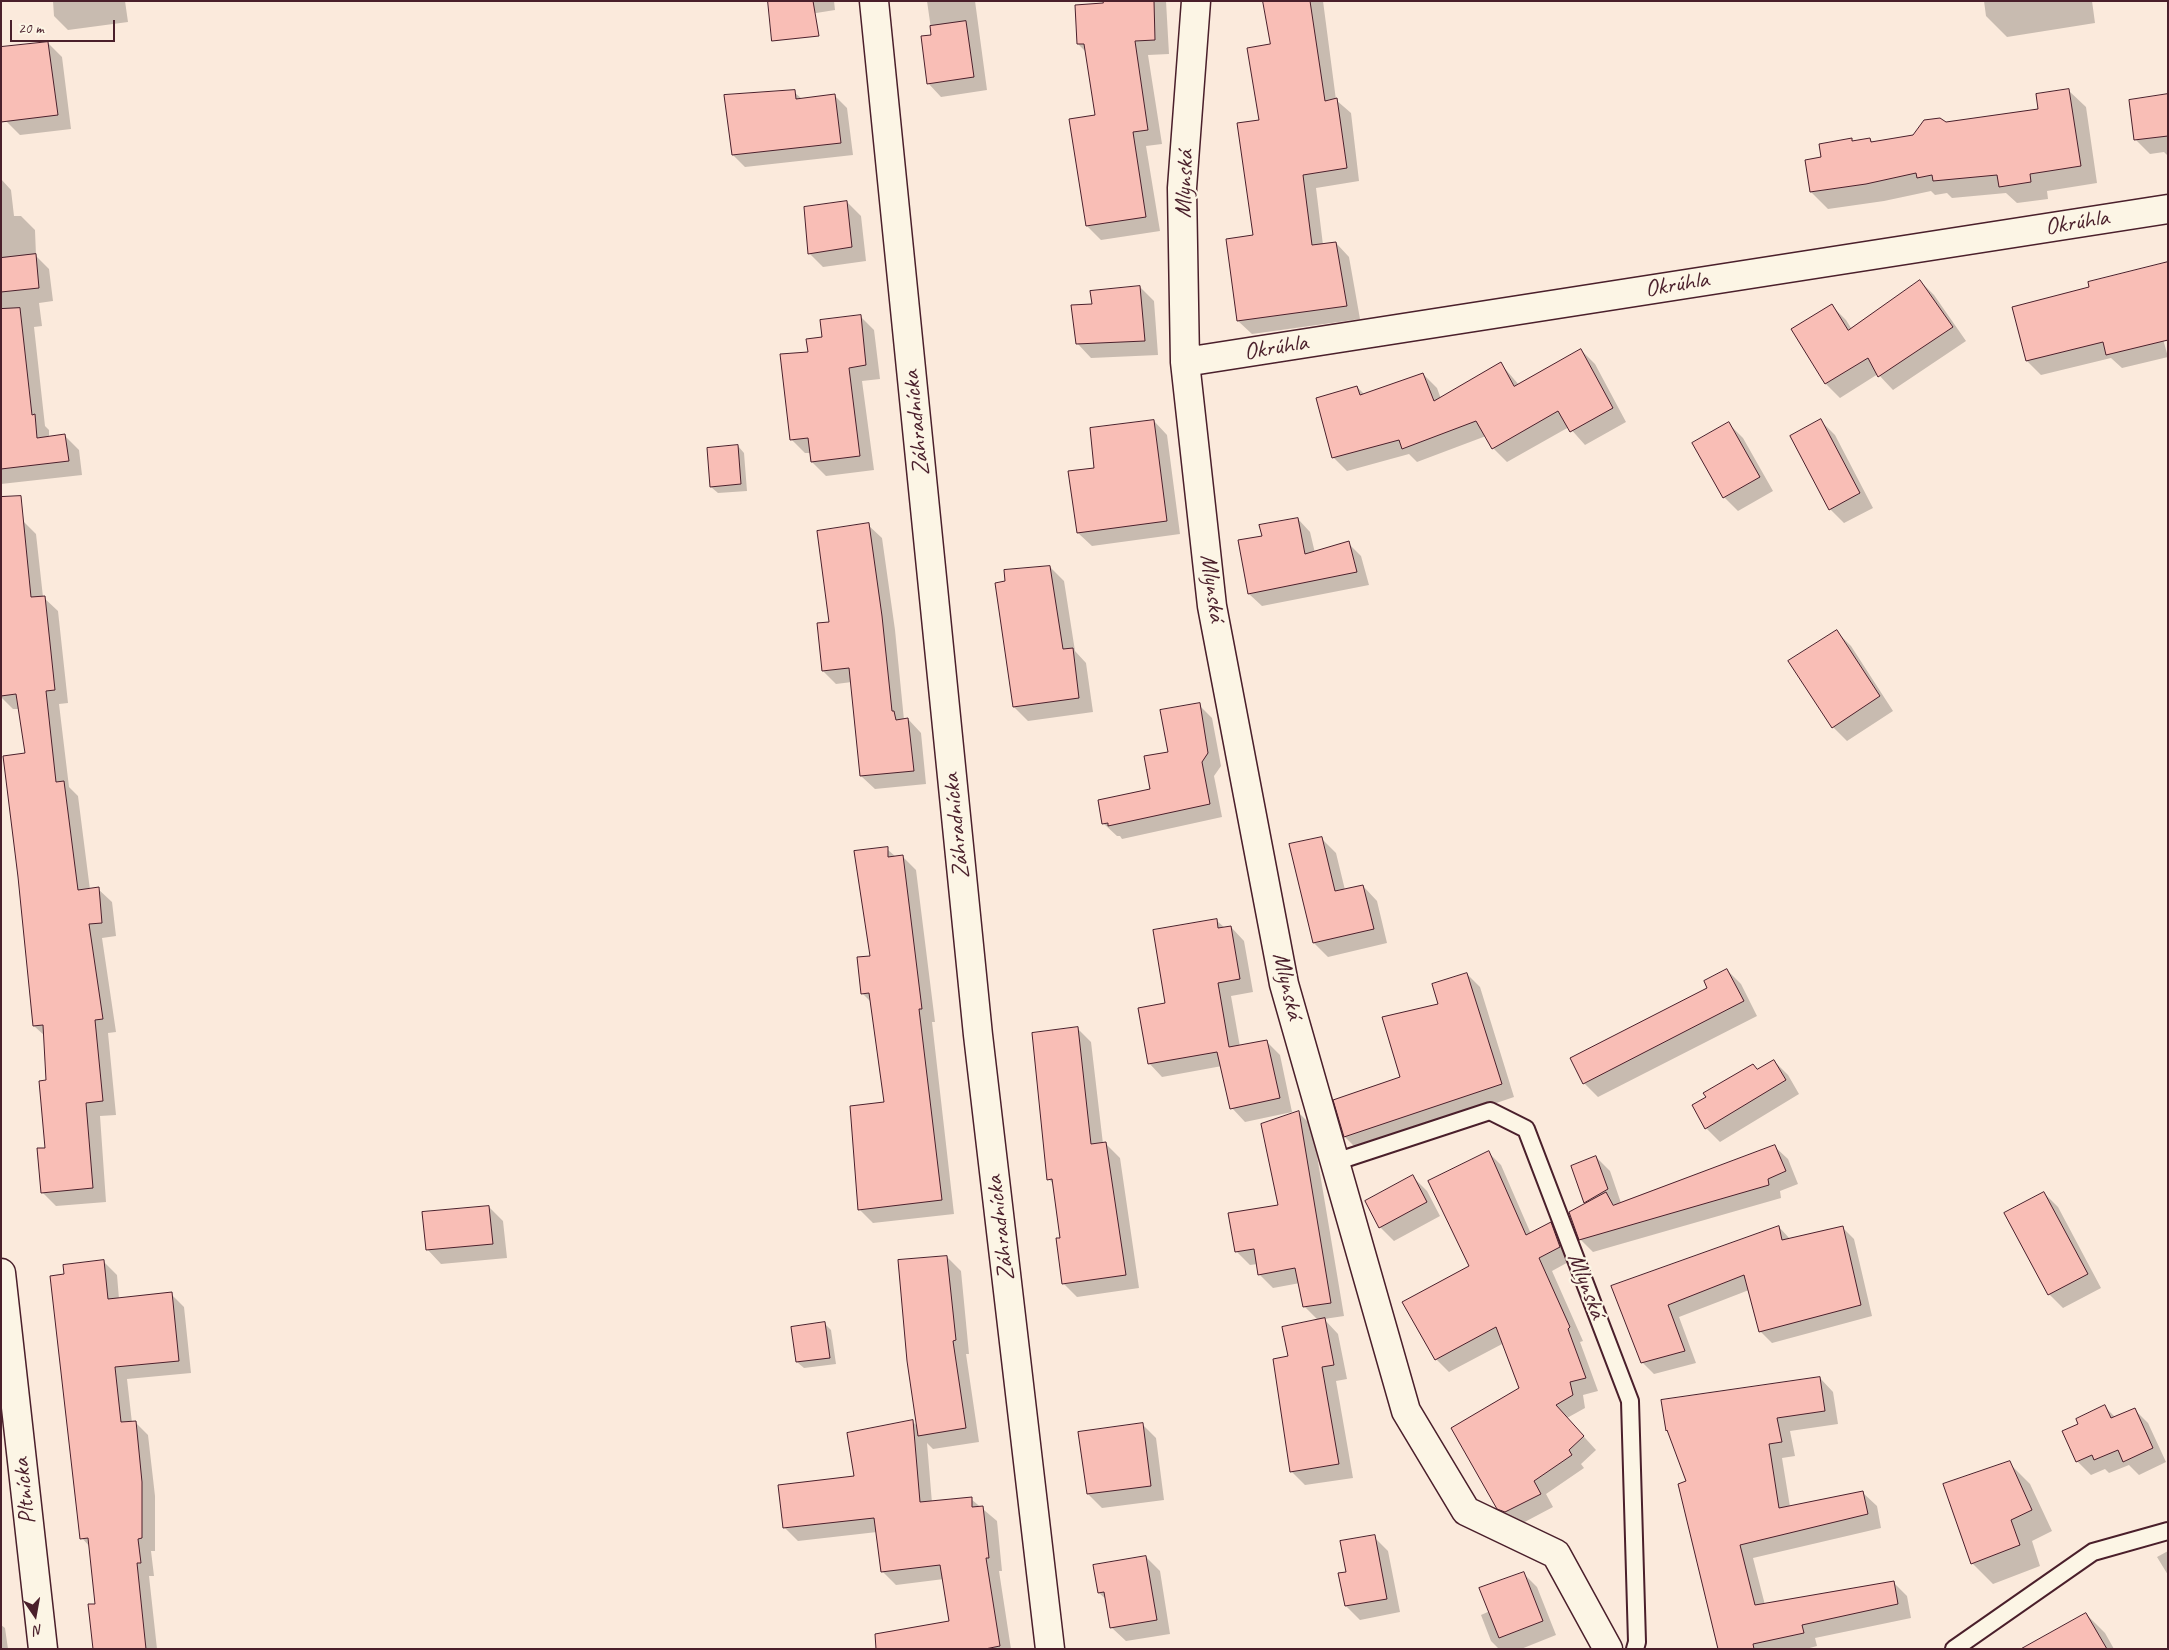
<!DOCTYPE html>
<meta charset="utf-8">
<style>
body{margin:0}
#map{position:relative;width:2169px;height:1650px;overflow:hidden;background:#fbeadc;font-family:Caveat,sans-serif}
canvas{display:block}
.frame{position:absolute;inset:0;border:2px solid #4a1f2b;pointer-events:none}
.north{position:absolute;left:10px;top:1590px;width:50px;height:50px;-webkit-text-stroke:4px #fcf5e5;paint-order:stroke;rotate:168deg;font-size:14px;font-weight:700;line-height:20px;text-align:center;color:#4a1f2b}
.north::after{content:'';display:block;margin:auto;width:18px;height:22px;background:#4a1f2b;clip-path:polygon(50% 0,100% 100%,50% 72%,0 100%)}
.scale{position:absolute;left:10px;top:20px;width:105px;height:22px;box-sizing:border-box;border:2px solid #4a1f2b;border-top:0;padding-left:6px;font-size:15px;line-height:18px;white-space:nowrap;color:#4a1f2b;-webkit-text-stroke:4px #fcf5e5;paint-order:stroke}
</style>
<div id="map">
<canvas width="2169" height="1650"></canvas>
<div class="frame"></div>
<div class="north">N</div>
<div class="scale">20 m</div>
</div>
<script>
const ctx = document.querySelector('canvas').getContext('2d');
ctx.lineJoin = 'round';
function paint(path, color) { ctx.fillStyle = color; ctx.fill(path, 'evenodd'); }
function strokePath(path, color, width, dash) { ctx.strokeStyle = color; ctx.lineWidth = width; ctx.lineCap = dash ? 'butt' : 'round'; ctx.setLineDash(dash || []); ctx.stroke(path); }
function drawText(font, color, halo, rows, align = 'center') {
  ctx.font = font + ' Caveat,sans-serif'; ctx.lineWidth = 4.5; ctx.setLineDash([]); ctx.textBaseline = 'middle'; ctx.strokeStyle = halo; ctx.fillStyle = color; for (const [text, x, y, turn = 0] of rows) {
    ctx.save(); ctx.translate(x, y); ctx.rotate((+turn || 0) * Math.PI / 180); ctx.textAlign = isNaN(turn) ? turn : align; if (halo) ctx.strokeText(text, 0, 0); ctx.fillText(text, 0, 0); ctx.restore();
  }
}
paint(new Path2D(`
 M 53,1 L 125,1 L 128,22 L 68,30 L 54,16 Z
 M 778,1 L 834,1 L 835,10 L 791,17 Z
 M 927,1 L 975,1 L 987,90 L 941,97 L 928,83 L 932,36 Z
 M 1105,1 L 1166,1 L 1169,54 L 1148,55 L 1162,144 L 1146,146 L 1160,231 L 1101,240 L 1087,226 L 1096,116 L 1086,52 L 1078,44 L 1105,5 Z
 M 1265,1 L 1323,1 L 1336,100 L 1351,113 L 1359,181 L 1316,188 L 1323,245 L 1336,243 L 1349,257 L 1360,319 L 1252,334 L 1238,321 L 1255,236 L 1260,121 L 1271,45 Z
 M 1984,1 L 2092,1 L 2095,23 L 2007,37 L 1986,16 Z
 M 48,43 L 62,57 L 71,129 L 20,135 L 6,121 Z
 M 2068,90 L 2086,107 L 2097,183 L 2047,191 L 2048,199 L 2017,203 L 2006,193 L 1952,198 L 1947,193 L 1935,195 L 1931,191 L 1884,201 L 1828,209 L 1811,192 L 1822,158 L 1851,140 L 1854,142 L 1870,139 L 1873,143 L 1914,137 L 1946,124 L 2040,110 Z
 M 794,92 L 802,99 L 835,96 L 847,108 L 853,155 L 745,167 L 733,155 Z
 M 2168,96 L 2168,156 L 2164,152 L 2150,154 L 2136,140 L 2130,101 Z
 M 1,179 L 11,190 L 14,216 L 21,216 L 35,230 L 36,256 L 49,269 L 53,301 L 39,303 L 42,326 L 34,327 L 45,426 L 49,430 L 49,438 L 65,436 L 79,450 L 82,475 L 1,484 Z
 M 847,202 L 861,216 L 866,261 L 823,267 L 809,253 Z
 M 1920,281 L 1934,295 L 1966,341 L 1893,390 L 1878,374 L 1840,398 L 1826,384 L 1793,330 L 1832,306 L 1846,320 L 1851,328 Z
 M 1140,287 L 1154,301 L 1158,355 L 1091,358 L 1077,343 L 1093,305 Z
 M 2091,288 L 2163,339 L 2168,357 L 2122,368 L 2111,358 L 2041,375 L 2027,361 Z
 M 860,316 L 874,330 L 880,379 L 862,381 L 874,470 L 826,476 L 812,462 L 811,453 L 805,453 L 791,439 L 809,353 Z
 M 1581,350 L 1595,364 L 1626,422 L 1585,445 L 1569,427 L 1507,462 L 1493,448 L 1486,436 L 1417,462 L 1409,454 L 1347,471 L 1333,457 L 1357,387 L 1365,395 L 1423,374 L 1437,388 L 1441,399 L 1501,364 L 1519,385 Z
 M 1154,421 L 1167,435 L 1180,534 L 1092,546 L 1078,533 L 1096,469 Z
 M 1821,421 L 1835,435 L 1873,508 L 1844,523 L 1830,509 Z
 M 1729,424 L 1743,438 L 1773,491 L 1738,511 L 1724,497 L 1694,443 Z
 M 738,446 L 744,453 L 747,491 L 718,493 L 711,487 Z
 M 1298,519 L 1310,532 L 1315,553 L 1348,543 L 1361,556 L 1369,585 L 1262,606 L 1249,594 L 1263,537 Z
 M 22,520 L 36,534 L 43,597 L 58,611 L 68,703 L 59,704 L 69,787 L 78,796 L 90,890 L 98,889 L 112,902 L 116,936 L 102,938 L 116,1032 L 108,1033 L 116,1115 L 100,1116 L 106,1202 L 56,1206 L 42,1192 L 47,1149 L 47,1081 L 45,1036 L 34,1026 L 19,876 L 27,754 L 20,709 L 13,709 L 1,697 L 1,523 Z
 M 868,525 L 882,538 L 895,630 L 904,720 L 908,719 L 921,733 L 926,784 L 875,789 L 861,776 L 852,682 L 836,684 L 823,671 L 830,623 Z
 M 1050,567 L 1064,581 L 1075,651 L 1086,663 L 1093,712 L 1028,721 L 1014,707 Z
 M 1837,632 L 1851,646 L 1893,711 L 1847,741 L 1833,727 Z
 M 1199,705 L 1212,718 L 1221,766 L 1214,776 L 1222,817 L 1122,839 L 1120,836 L 1117,836 L 1104,824 L 1152,790 L 1170,753 Z
 M 1322,839 L 1336,853 L 1345,890 L 1363,886 L 1377,901 L 1387,943 L 1328,957 L 1314,943 Z
 M 887,849 L 896,857 L 902,856 L 916,870 L 935,1022 L 932,1022 L 954,1214 L 873,1223 L 860,1210 L 886,1103 L 872,1003 L 862,993 L 871,957 Z
 M 1216,920 L 1225,928 L 1231,927 L 1244,941 L 1253,992 L 1231,996 L 1240,1047 L 1266,1041 L 1280,1055 L 1292,1112 L 1245,1122 L 1232,1108 L 1222,1066 L 1162,1077 L 1149,1063 L 1166,1004 Z
 M 1727,970 L 1741,984 L 1757,1016 L 1598,1097 L 1584,1083 L 1709,989 Z
 M 1467,974 L 1480,987 L 1514,1097 L 1358,1150 L 1345,1137 L 1335,1100 L 1402,1077 L 1440,1004 Z
 M 1077,1028 L 1091,1042 L 1103,1144 L 1106,1144 L 1120,1158 L 1139,1288 L 1077,1297 L 1063,1283 L 1061,1239 L 1054,1185 L 1049,1179 Z
 M 1774,1061 L 1788,1075 L 1799,1094 L 1720,1142 L 1706,1128 L 1758,1070 Z
 M 1299,1113 L 1312,1126 L 1344,1316 L 1324,1319 L 1338,1334 L 1347,1379 L 1336,1381 L 1353,1478 L 1305,1485 L 1291,1471 L 1290,1357 L 1319,1321 L 1304,1306 L 1300,1283 L 1273,1288 L 1259,1274 L 1258,1264 L 1250,1265 L 1236,1251 L 1280,1206 Z
 M 1775,1147 L 1788,1159 L 1798,1184 L 1780,1191 L 1781,1198 L 1593,1252 L 1580,1239 L 1586,1204 L 1572,1166 L 1596,1157 L 1610,1171 L 1621,1203 Z
 M 1488,1152 L 1501,1165 L 1531,1234 L 1551,1223 L 1564,1236 L 1572,1260 L 1552,1271 L 1583,1341 L 1580,1342 L 1598,1391 L 1583,1395 L 1585,1408 L 1567,1418 L 1596,1450 L 1581,1464 L 1584,1468 L 1546,1494 L 1553,1507 L 1519,1525 L 1512,1521 L 1498,1508 L 1520,1389 L 1504,1343 L 1449,1372 L 1436,1359 L 1471,1266 Z
 M 1413,1177 L 1427,1191 L 1440,1216 L 1394,1241 L 1380,1227 Z
 M 2044,1193 L 2058,1207 L 2101,1288 L 2063,1308 L 2049,1294 Z
 M 489,1207 L 503,1221 L 507,1258 L 441,1264 L 427,1249 Z
 M 1779,1227 L 1790,1239 L 1842,1227 L 1854,1239 L 1872,1316 L 1772,1343 L 1760,1331 L 1749,1290 L 1679,1317 L 1696,1363 L 1654,1374 L 1642,1362 L 1612,1287 Z
 M 947,1257 L 961,1271 L 969,1354 L 966,1354 L 979,1442 L 933,1449 L 927,1443 L 932,1503 L 971,1499 L 997,1521 L 1002,1571 L 999,1571 L 1011,1649 L 922,1649 L 950,1622 L 944,1579 L 896,1585 L 882,1571 L 877,1532 L 798,1541 L 784,1527 L 856,1477 L 913,1422 L 918,1427 Z
 M 104,1262 L 117,1275 L 119,1299 L 171,1294 L 184,1307 L 191,1373 L 127,1379 L 132,1423 L 135,1422 L 148,1435 L 155,1496 L 155,1551 L 151,1551 L 154,1576 L 149,1576 L 157,1649 L 94,1649 L 96,1605 L 90,1547 L 82,1538 L 65,1275 Z
 M 824,1323 L 831,1330 L 836,1364 L 804,1368 L 797,1362 Z
 M 1820,1378 L 1833,1392 L 1838,1424 L 1790,1431 L 1795,1456 L 1782,1458 L 1790,1507 L 1863,1493 L 1877,1506 L 1881,1528 L 1753,1558 L 1765,1605 L 1893,1582 L 1907,1596 L 1911,1618 L 1815,1638 L 1817,1646 L 1806,1649 L 1719,1649 L 1688,1482 L 1670,1433 L 1667,1430 Z
 M 2105,1407 L 2115,1417 L 2134,1409 L 2148,1423 L 2166,1462 L 2139,1475 L 2129,1465 L 2109,1473 L 2105,1469 L 2091,1475 L 2077,1461 L 2080,1424 Z
 M 1142,1424 L 1156,1438 L 1164,1500 L 1102,1508 L 1088,1494 Z
 M 2009,1463 L 2030,1484 L 2052,1531 L 2032,1541 L 2040,1566 L 1993,1584 L 1972,1563 Z
 M 1374,1537 L 1388,1551 L 1400,1612 L 1360,1620 L 1346,1606 L 1347,1573 Z
 M 2168,1551 L 2168,1575 L 2157,1557 Z
 M 1146,1557 L 1160,1571 L 1170,1634 L 1126,1641 L 1111,1627 L 1107,1600 L 1099,1593 Z
 M 1523,1573 L 1537,1587 L 1556,1635 L 1521,1649 L 1499,1649 L 1491,1641 L 1481,1615 L 1490,1611 Z
 M 2086,1614 L 2105,1633 L 2114,1649 L 2038,1649 Z
 M 1,1625 L 5,1628 L 8,1649 L 1,1649 Z`), '#0003');
const building = new Path2D(`
 M 768,1 L 813,1 L 819,36 L 772,41 Z
 M 1103,1 L 1154,1 L 1155,40 L 1135,41 L 1148,130 L 1133,132 L 1146,217 L 1086,226 L 1069,119 L 1095,115 L 1084,44 L 1077,44 L 1075,5 L 1103,3 Z
 M 1263,1 L 1310,1 L 1325,101 L 1337,98 L 1347,168 L 1303,175 L 1312,245 L 1336,242 L 1347,306 L 1237,321 L 1226,239 L 1253,235 L 1237,123 L 1259,120 L 1247,48 L 1270,44 Z
 M 966,21 L 974,77 L 927,84 L 921,36 L 931,35 L 930,26 Z
 M 48,42 L 58,115 L 1,122 L 1,47 Z
 M 2069,89 L 2081,166 L 2030,174 L 2031,182 L 1999,187 L 1997,175 L 1933,181 L 1932,175 L 1917,178 L 1916,173 L 1866,184 L 1810,192 L 1805,160 L 1821,157 L 1819,144 L 1852,138 L 1852,141 L 1870,138 L 1871,142 L 1913,135 L 1924,120 L 1940,118 L 1946,122 L 2038,109 L 2036,94 Z
 M 795,90 L 796,99 L 835,94 L 841,143 L 732,155 L 724,95 Z
 M 2168,94 L 2168,136 L 2134,140 L 2129,100 Z
 M 847,201 L 852,247 L 808,254 L 804,207 Z
 M 36,254 L 39,288 L 1,292 L 1,258 Z
 M 2168,262 L 2168,340 L 2106,355 L 2103,342 L 2026,361 L 2012,307 L 2089,287 L 2088,282 Z
 M 1920,280 L 1953,327 L 1878,377 L 1868,358 L 1825,384 L 1791,329 L 1832,304 L 1848,330 Z
 M 1140,286 L 1145,341 L 1076,344 L 1071,305 L 1092,304 L 1090,291 Z
 M 20,308 L 32,415 L 35,414 L 37,438 L 65,434 L 69,461 L 1,469 L 1,309 Z
 M 861,315 L 866,365 L 849,368 L 860,456 L 811,462 L 808,438 L 790,440 L 780,354 L 808,352 L 806,339 L 822,337 L 820,320 Z
 M 1581,349 L 1613,408 L 1570,432 L 1558,411 L 1492,449 L 1476,421 L 1402,449 L 1399,440 L 1332,458 L 1316,398 L 1357,386 L 1360,395 L 1423,373 L 1434,401 L 1501,362 L 1514,386 Z
 M 1821,419 L 1860,493 L 1829,510 L 1790,436 Z
 M 1154,420 L 1167,521 L 1077,533 L 1068,471 L 1094,468 L 1090,428 Z
 M 1729,422 L 1760,477 L 1723,498 L 1692,443 Z
 M 738,445 L 741,484 L 710,487 L 707,448 Z
 M 21,496 L 31,597 L 45,596 L 55,690 L 46,691 L 56,782 L 64,781 L 78,890 L 99,887 L 102,923 L 89,924 L 103,1019 L 95,1020 L 103,1101 L 86,1103 L 93,1188 L 41,1193 L 37,1148 L 45,1148 L 39,1081 L 46,1080 L 43,1025 L 33,1026 L 18,877 L 3,756 L 25,753 L 16,694 L 1,696 L 1,497 Z
 M 1298,518 L 1305,554 L 1349,541 L 1357,572 L 1248,594 L 1238,540 L 1262,536 L 1259,525 Z
 M 869,523 L 882,616 L 892,711 L 894,711 L 896,720 L 908,718 L 914,771 L 860,776 L 849,668 L 822,671 L 817,623 L 829,622 L 817,531 Z
 M 1050,566 L 1063,649 L 1073,648 L 1079,698 L 1013,707 L 995,583 L 1005,581 L 1004,570 Z
 M 1837,630 L 1880,696 L 1832,728 L 1788,661 Z
 M 1200,703 L 1208,753 L 1202,762 L 1210,804 L 1108,826 L 1108,823 L 1102,824 L 1098,800 L 1150,789 L 1144,756 L 1168,752 L 1160,710 Z
 M 1322,837 L 1335,891 L 1363,885 L 1374,929 L 1313,943 L 1289,844 Z
 M 888,847 L 888,857 L 903,855 L 922,1009 L 919,1009 L 942,1200 L 858,1210 L 850,1106 L 884,1102 L 869,993 L 861,994 L 857,957 L 870,956 L 854,851 Z
 M 1217,919 L 1218,928 L 1231,926 L 1240,979 L 1218,983 L 1229,1047 L 1267,1040 L 1280,1098 L 1230,1109 L 1217,1052 L 1148,1064 L 1138,1008 L 1165,1003 L 1153,930 Z
 M 1727,969 L 1744,1001 L 1583,1084 L 1570,1058 L 1707,988 L 1704,981 Z
 M 1467,973 L 1502,1084 L 1344,1137 L 1333,1100 L 1400,1077 L 1382,1017 L 1438,1004 L 1432,984 Z
 M 1078,1027 L 1091,1144 L 1106,1142 L 1126,1275 L 1062,1284 L 1056,1238 L 1060,1238 L 1052,1179 L 1047,1180 L 1032,1033 Z
 M 1774,1060 L 1786,1080 L 1705,1129 L 1692,1105 L 1706,1097 L 1703,1093 L 1753,1064 L 1757,1069 Z
 M 1299,1111 L 1331,1303 L 1303,1307 L 1295,1268 L 1258,1275 L 1254,1249 L 1235,1252 L 1228,1213 L 1278,1205 L 1261,1124 Z
 M 1775,1145 L 1786,1171 L 1768,1179 L 1769,1185 L 1579,1240 L 1569,1212 L 1606,1192 L 1613,1205 Z
 M 1489,1151 L 1526,1235 L 1551,1222 L 1560,1247 L 1539,1258 L 1570,1327 L 1568,1329 L 1586,1378 L 1570,1382 L 1573,1395 L 1556,1405 L 1584,1436 L 1569,1450 L 1572,1455 L 1534,1481 L 1541,1494 L 1505,1512 L 1497,1509 L 1451,1428 L 1519,1388 L 1496,1327 L 1435,1360 L 1402,1302 L 1469,1266 L 1428,1181 Z
 M 1596,1156 L 1608,1189 L 1584,1203 L 1571,1166 Z
 M 1413,1175 L 1427,1202 L 1379,1228 L 1365,1201 Z
 M 2044,1192 L 2088,1274 L 2048,1295 L 2004,1213 Z
 M 489,1206 L 493,1244 L 426,1250 L 422,1212 Z
 M 1779,1226 L 1782,1240 L 1843,1226 L 1861,1305 L 1759,1332 L 1744,1275 L 1668,1305 L 1685,1351 L 1641,1363 L 1611,1286 Z
 M 947,1256 L 956,1340 L 953,1341 L 966,1428 L 918,1436 L 907,1361 L 898,1260 Z
 M 104,1260 L 108,1299 L 172,1292 L 179,1361 L 115,1367 L 121,1422 L 136,1421 L 142,1482 L 142,1538 L 138,1539 L 141,1563 L 137,1563 L 146,1649 L 93,1649 L 88,1604 L 95,1604 L 88,1538 L 80,1539 L 50,1276 L 64,1274 L 63,1265 Z
 M 1325,1318 L 1334,1365 L 1322,1367 L 1339,1464 L 1290,1472 L 1273,1359 L 1288,1356 L 1282,1327 Z
 M 825,1322 L 830,1358 L 796,1362 L 791,1327 Z
 M 1820,1377 L 1825,1411 L 1777,1418 L 1782,1442 L 1769,1444 L 1779,1508 L 1863,1491 L 1868,1514 L 1740,1545 L 1755,1605 L 1894,1581 L 1898,1604 L 1802,1625 L 1804,1633 L 1753,1644 L 1754,1649 L 1718,1649 L 1678,1484 L 1686,1481 L 1667,1430 L 1666,1431 L 1661,1400 Z
 M 2105,1405 L 2111,1418 L 2135,1408 L 2153,1448 L 2123,1462 L 2118,1450 L 2094,1460 L 2092,1455 L 2076,1462 L 2062,1431 L 2078,1424 L 2076,1419 Z
 M 913,1420 L 920,1502 L 972,1497 L 972,1507 L 983,1506 L 989,1558 L 986,1558 L 1000,1646 L 985,1649 L 876,1649 L 875,1634 L 949,1621 L 940,1565 L 881,1572 L 874,1518 L 783,1528 L 778,1485 L 854,1476 L 847,1433 Z
 M 1143,1423 L 1151,1486 L 1087,1494 L 1078,1432 Z
 M 2010,1461 L 2032,1510 L 2011,1520 L 2020,1545 L 1971,1564 L 1943,1484 Z
 M 1375,1535 L 1387,1599 L 1345,1606 L 1338,1573 L 1346,1572 L 1340,1541 Z
 M 1146,1556 L 1157,1620 L 1110,1628 L 1104,1592 L 1098,1593 L 1093,1565 Z
 M 1524,1572 L 1543,1621 L 1499,1638 L 1479,1588 Z
 M 2086,1613 L 2107,1649 L 2021,1649 Z`);
paint(building, '#f9beb6');
strokePath(building, '#4a1f2b', 1);
const service = new Path2D(`
 M 1335,1162 L 1490,1111 L 1526,1129 L 1630,1401 L 1637,1642 L 1635,1649
 M 1954,1649 L 2093,1552 L 2168,1531`);
const minor = new Path2D(`
 M 874,1 L 978,1035 L 1050,1649
 M 1196,1 L 1182,188 L 1185,362 L 1212,606 L 1284,984 L 1406,1411 L 1466,1511 L 1556,1554 L 1608,1649
 M 1185,362 L 2168,209
 M 1,1273 L 43,1649`);
strokePath(service, '#4a1f2b', 20);
strokePath(minor, '#4a1f2b', 31);
strokePath(service, '#fcf5e5', 16);
strokePath(minor, '#fcf5e5', 28);
drawText('24px', '#4a1f2b', '#fcf5e5', [
 ["Mlynská",1185,184,-88],
 ["Okrúhla",2077,223,-9],
 ["Okrúhla",1677,285,-9],
 ["Okrúhla",1276,348,-9],
 ["Záhradnícka",917,423,-96],
 ["Mlynská",1212,588,82],
 ["Záhradnícka",957,826,-96],
 ["Mlynská",1287,986,77],
 ["Záhradnícka",1001,1228,-97],
 ["Mlynská",1586,1286,69],
 ["Pltnícka",25,1491,-96]
]);
</script>
